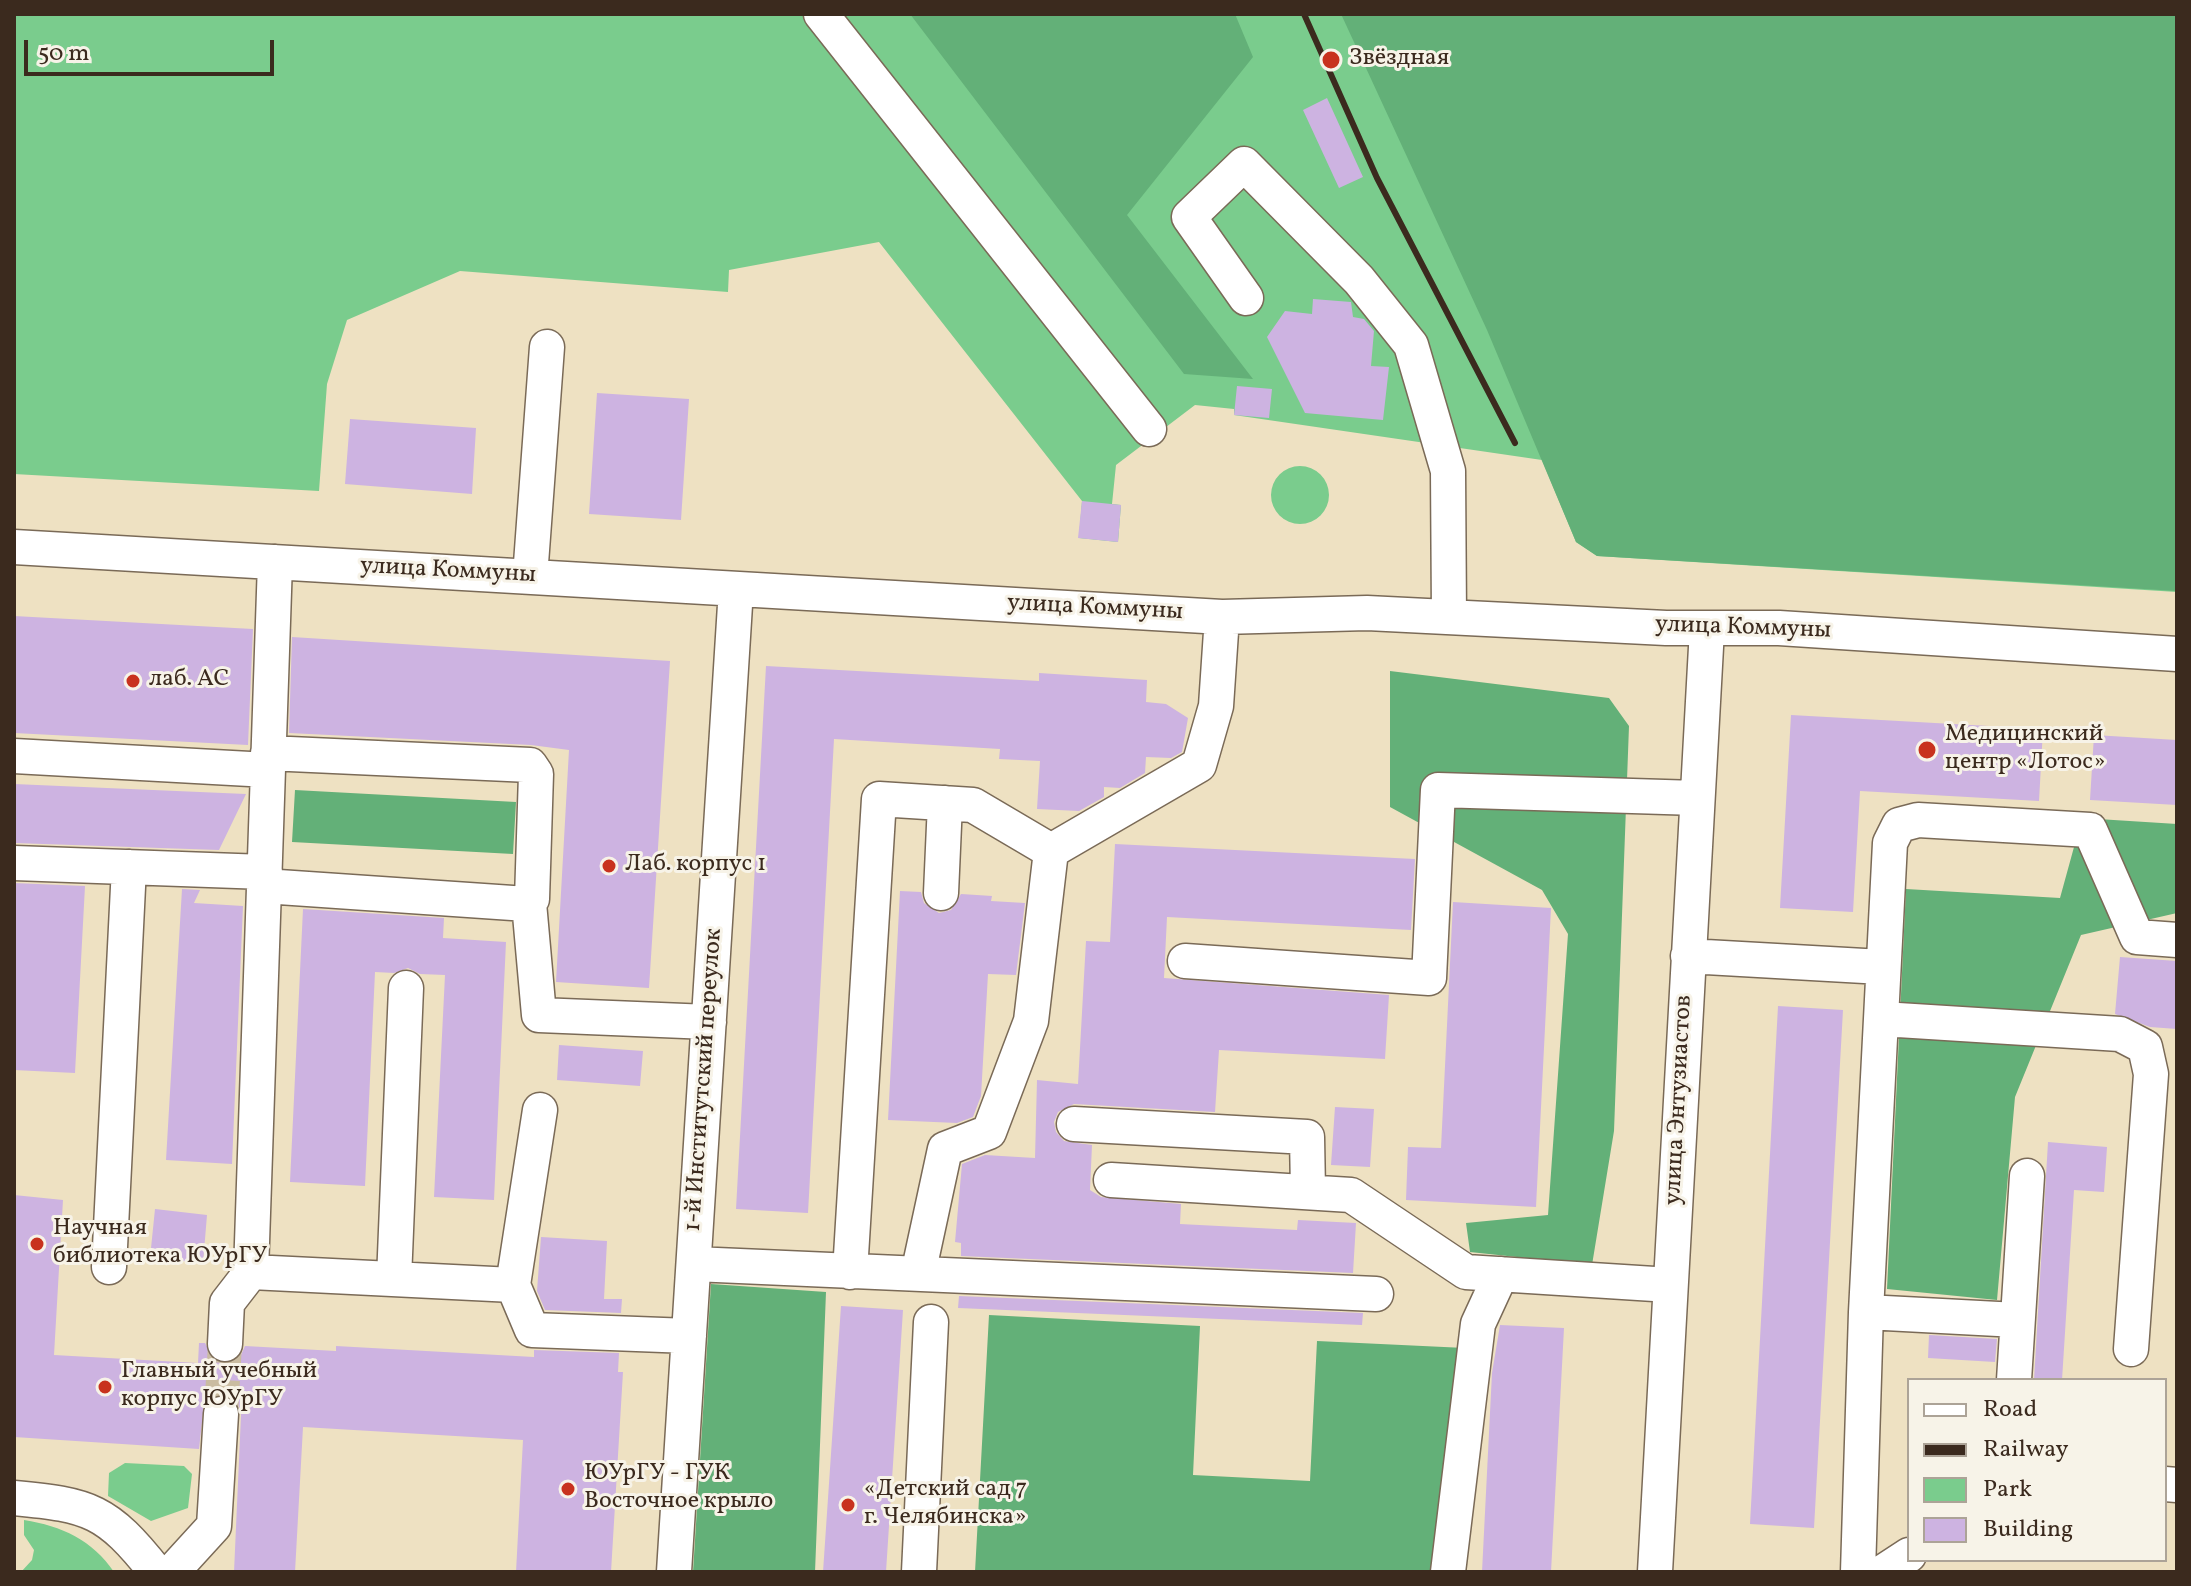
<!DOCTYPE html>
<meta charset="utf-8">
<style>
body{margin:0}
#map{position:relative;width:2191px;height:1586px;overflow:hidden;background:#eee1c2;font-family:Vollkorn,serif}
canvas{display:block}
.frame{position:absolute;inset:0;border:16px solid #3b2a1e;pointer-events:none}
.legend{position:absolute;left:1907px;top:1378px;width:260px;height:184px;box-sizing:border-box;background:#f7f3e8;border:2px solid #aca397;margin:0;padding:10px 14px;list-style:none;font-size:24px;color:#3b2a1e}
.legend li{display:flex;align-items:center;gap:16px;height:40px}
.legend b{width:40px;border:2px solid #aca397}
.scale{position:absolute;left:24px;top:40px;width:250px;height:36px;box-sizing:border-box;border:4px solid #3b2a1e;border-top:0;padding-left:10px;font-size:24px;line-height:28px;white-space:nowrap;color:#3b2a1e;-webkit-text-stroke:6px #f7f3e8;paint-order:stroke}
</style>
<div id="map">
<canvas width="2191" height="1586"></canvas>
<div class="frame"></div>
<ul class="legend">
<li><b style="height:10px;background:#fff"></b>Road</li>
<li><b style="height:10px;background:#3b2a1e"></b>Railway</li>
<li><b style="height:22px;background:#7acc8d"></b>Park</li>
<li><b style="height:22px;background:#cdb3e1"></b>Building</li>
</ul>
<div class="scale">50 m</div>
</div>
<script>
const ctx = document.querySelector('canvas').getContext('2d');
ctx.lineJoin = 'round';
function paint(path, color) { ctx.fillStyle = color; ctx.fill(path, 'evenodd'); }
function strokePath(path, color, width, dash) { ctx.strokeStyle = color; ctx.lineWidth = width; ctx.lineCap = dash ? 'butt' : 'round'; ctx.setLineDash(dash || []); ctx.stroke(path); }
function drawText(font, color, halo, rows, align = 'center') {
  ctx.font = font + ' Vollkorn,serif'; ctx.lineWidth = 6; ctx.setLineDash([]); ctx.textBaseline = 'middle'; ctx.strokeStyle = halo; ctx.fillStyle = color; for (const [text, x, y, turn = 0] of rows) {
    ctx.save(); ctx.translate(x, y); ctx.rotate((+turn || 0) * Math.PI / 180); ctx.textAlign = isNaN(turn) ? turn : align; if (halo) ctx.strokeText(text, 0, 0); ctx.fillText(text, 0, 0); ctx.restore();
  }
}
paint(new Path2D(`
 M 14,14 L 2177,14 L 2177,592 L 1597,556 L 1576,542 L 1542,460 L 1234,415 L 1234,409 L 1195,405 L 1116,465 L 1112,504 L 1121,505 L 1118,542 L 1079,538 L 1082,501 L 879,242 L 729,270 L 728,292 L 460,271 L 347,320 L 327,384 L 319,491 L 14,474 Z
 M1271 495a29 29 0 1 1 58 0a29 29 0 1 1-58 0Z
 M 125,1463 L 184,1466 L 192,1474 L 188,1508 L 151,1521 L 108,1496 L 109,1473 Z
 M 24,1520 C 62,1526 92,1540 114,1572 L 21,1572 L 32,1560 L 34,1550 L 24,1535 Z`), '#7acc8d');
paint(new Path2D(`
 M 910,14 L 1235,14 L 1253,57 L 1127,215 L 1253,379 L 1184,374 Z
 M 1341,14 L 2177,14 L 2177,591 L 1597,556 L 1576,542 L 1487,330 Z
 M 1390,671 L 1609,698 L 1629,726 L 1614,1131 L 1592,1265 L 1470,1252 L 1466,1223 L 1548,1215 L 1568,934 L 1542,890 L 1390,807 Z
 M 295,790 L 516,802 L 513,854 L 292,842 Z
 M 2082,818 L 2177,824 L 2177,913 L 2081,935 L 2015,1097 L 1997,1300 L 1887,1289 L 1906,889 L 2060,898 Z
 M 711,1284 L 826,1292 L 815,1572 L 693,1572 Z
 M 989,1315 L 1200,1326 L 1193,1475 L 1310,1481 L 1317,1341 L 1465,1348 L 1452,1572 L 975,1572 Z`), '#63b078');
paint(new Path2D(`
 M 1327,98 L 1363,177 L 1339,188 L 1303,110 Z
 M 1313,299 L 1351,302 L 1353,317 L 1364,319 L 1374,331 L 1371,366 L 1389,367 L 1383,420 L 1305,413 L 1267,337 L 1285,311 L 1312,314 Z
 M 1237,386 L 1272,389 L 1269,418 L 1234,415 Z
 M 597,393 L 689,399 L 681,520 L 589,514 Z
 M 350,419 L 476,428 L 472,494 L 345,484 Z
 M 1082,501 L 1121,505 L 1118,542 L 1078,538 Z
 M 14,616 L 253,629 L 248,745 L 14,733 Z
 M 292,637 L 670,661 L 649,988 L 556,982 L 569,750 L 531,745 L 289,733 Z
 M 766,666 L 1039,681 L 1039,673 L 1147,680 L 1146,702 L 1166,704 L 1188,718 L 1182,752 L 1171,758 L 1146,757 L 1145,773 L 1120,788 L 1104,787 L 1104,797 L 1079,811 L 1037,809 L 1040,761 L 999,759 L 1000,749 L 834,739 L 808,1213 L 736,1209 Z
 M 1791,715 L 2043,729 L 2039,801 L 1860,791 L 1853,912 L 1780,908 Z
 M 2094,735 L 2177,740 L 2177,805 L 2090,800 Z
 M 14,784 L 246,794 L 219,850 L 14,843 Z
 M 1115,844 L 1415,859 L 1411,930 L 1167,917 L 1164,978 L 1389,995 L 1385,1059 L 1219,1050 L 1215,1112 L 1074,1104 L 1058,1112 L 1054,1122 L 1056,1132 L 1064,1141 L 1092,1145 L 1090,1190 L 1101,1197 L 1181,1204 L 1180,1224 L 1297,1230 L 1298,1220 L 1356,1223 L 1353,1273 L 961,1256 L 961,1243 L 955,1242 L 962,1164 L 985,1155 L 1035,1158 L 1037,1080 L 1078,1084 L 1086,941 L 1110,942 Z
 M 14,883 L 85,886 L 75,1073 L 14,1070 Z
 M 182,889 L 200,890 L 194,903 L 243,906 L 232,1164 L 166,1160 Z
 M 900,891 L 921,892 L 924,903 L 939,913 L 951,910 L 961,894 L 992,896 L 991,901 L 1025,903 L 1016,975 L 988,974 L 981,1096 L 973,1117 L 957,1123 L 888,1120 Z
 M 1453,902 L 1551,908 L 1536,1207 L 1406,1200 L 1408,1147 L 1441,1148 Z
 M 303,909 L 444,918 L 443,938 L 506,942 L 494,1200 L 434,1197 L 445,975 L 420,974 L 408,968 L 394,973 L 375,972 L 365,1186 L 290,1182 Z
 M 2120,957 L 2177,961 L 2177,1029 L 2150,1027 L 2115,1014 Z
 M 1778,1006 L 1843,1010 L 1814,1528 L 1750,1524 Z
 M 559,1045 L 643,1051 L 640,1086 L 557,1080 Z
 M 1335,1107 L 1374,1109 L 1370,1167 L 1331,1165 Z
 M 2048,1142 L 2107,1147 L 2104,1192 L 2074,1190 L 2062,1380 L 2034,1380 Z
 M 14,1195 L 63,1200 L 54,1355 L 198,1363 L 199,1343 L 205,1343 L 214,1360 L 225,1364 L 241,1355 L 245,1346 L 336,1351 L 336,1346 L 534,1357 L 534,1350 L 619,1353 L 618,1372 L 623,1372 L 611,1572 L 516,1572 L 523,1440 L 303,1427 L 295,1572 L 234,1572 L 241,1415 L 238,1404 L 231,1397 L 213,1396 L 204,1404 L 199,1449 L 14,1437 Z
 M 155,1209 L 207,1215 L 203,1263 L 150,1258 Z
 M 541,1237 L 607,1241 L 604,1299 L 622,1299 L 621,1313 L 545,1310 L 537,1291 Z
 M 959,1296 L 1363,1313 L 1362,1325 L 958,1308 Z
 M 841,1306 L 903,1310 L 886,1572 L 823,1572 Z
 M 1500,1325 L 1564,1328 L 1551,1572 L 1482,1572 L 1492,1373 Z
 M 1929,1335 L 1997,1339 L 1995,1362 L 1928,1358 Z`), '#cdb3e1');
strokePath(new Path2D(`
 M 221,1414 L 225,1344`), '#cabca1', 34, [34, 17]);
const minor = new Path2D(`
 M 821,14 L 1149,429
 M 1246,298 L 1189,217 L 1244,164 L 1359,280 L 1411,345 L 1448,471 L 1449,617
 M 14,547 L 1222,617 L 1367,613 L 1666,628 L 1779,628 L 2177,654
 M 275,562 L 251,1272 L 513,1285 L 540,1110
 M 530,577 L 547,347
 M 14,756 L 268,770
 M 14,863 L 265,872
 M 264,886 L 527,904 L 532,899 L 536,774 L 530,765 L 268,753
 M 941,893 L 945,803
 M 529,903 L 539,1015 L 709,1022
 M 1688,956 L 1882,967
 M 1185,961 L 1429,978 L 1438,790 L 1697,798
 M 1882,1019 L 2120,1034 L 2145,1047 L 2151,1074 L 2131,1349
 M 1074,1124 L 1307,1137 L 1308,1191
 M 1111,1180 L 1351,1195 L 1466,1272 L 1670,1285
 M 694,1264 L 1376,1294
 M 109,1267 L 129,867
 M 850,1272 L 879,799 L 973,805 L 1051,851 L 1199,765 L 1216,706 L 1222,617
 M 918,1274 L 945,1149 L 989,1132 L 1031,1021 L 1051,851
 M 394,1279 L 406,988
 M 513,1285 L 532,1330 L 689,1336
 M 1866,1312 L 2017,1320
 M 225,1344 L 227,1303 L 251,1272
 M 2014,1380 L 2027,1176
 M 2165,1484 L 2177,1485
 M 14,1498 C 90,1505 107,1510 156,1572
 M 172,1572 L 214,1526 L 221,1414
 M 674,1572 L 736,589
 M 919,1572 L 931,1322
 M 1448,1572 L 1478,1324 L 1501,1274
 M 1655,1572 L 1707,629
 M 1858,1572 L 1866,1312 L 1890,843 L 1899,825 L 1918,820 L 2090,830 L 2137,937 L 2177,940
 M 1883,1572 L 1909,1555`);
strokePath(minor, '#7a6a57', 37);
strokePath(minor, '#fff', 34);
strokePath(new Path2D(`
 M 1304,14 L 1377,178 L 1515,443`), '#3b2a1e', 6);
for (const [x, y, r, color] of [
 [1331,60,10,"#c8321e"],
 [133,681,8,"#c8321e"],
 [1927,750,10,"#c8321e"],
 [609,866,8,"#c8321e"],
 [37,1244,8,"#c8321e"],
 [105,1387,8,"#c8321e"],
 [568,1489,8,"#c8321e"],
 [848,1505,8,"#c8321e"]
]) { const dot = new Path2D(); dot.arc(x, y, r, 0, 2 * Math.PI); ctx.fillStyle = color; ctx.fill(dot); strokePath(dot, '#f7f3e8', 3); }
drawText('24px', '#3b2a1e', '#f7f3e8', [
 ["Звёздная",1349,60],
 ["лаб. АС",149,681],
 ["Медицинский",1945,736],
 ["центр «Лотос»",1945,764],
 ["Лаб. корпус 1",625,866],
 ["Научная",53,1230],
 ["библиотека ЮУрГУ",53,1258],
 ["Главный учебный",121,1373],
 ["корпус ЮУрГУ",121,1401],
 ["ЮУрГУ - ГУК",584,1475],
 ["Восточное крыло",584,1503],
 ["«Детский сад 7",864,1491],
 ["г. Челябинска»",864,1519]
], 'left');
drawText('24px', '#3b2a1e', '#f7f3e8', [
 ["улица Коммуны",448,572,3],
 ["улица Коммуны",1095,609,3],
 ["улица Коммуны",1743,629,2],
 ["1-й Институтский переулок",705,1080,-86],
 ["улица Энтузиастов",1680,1100,-87]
]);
</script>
